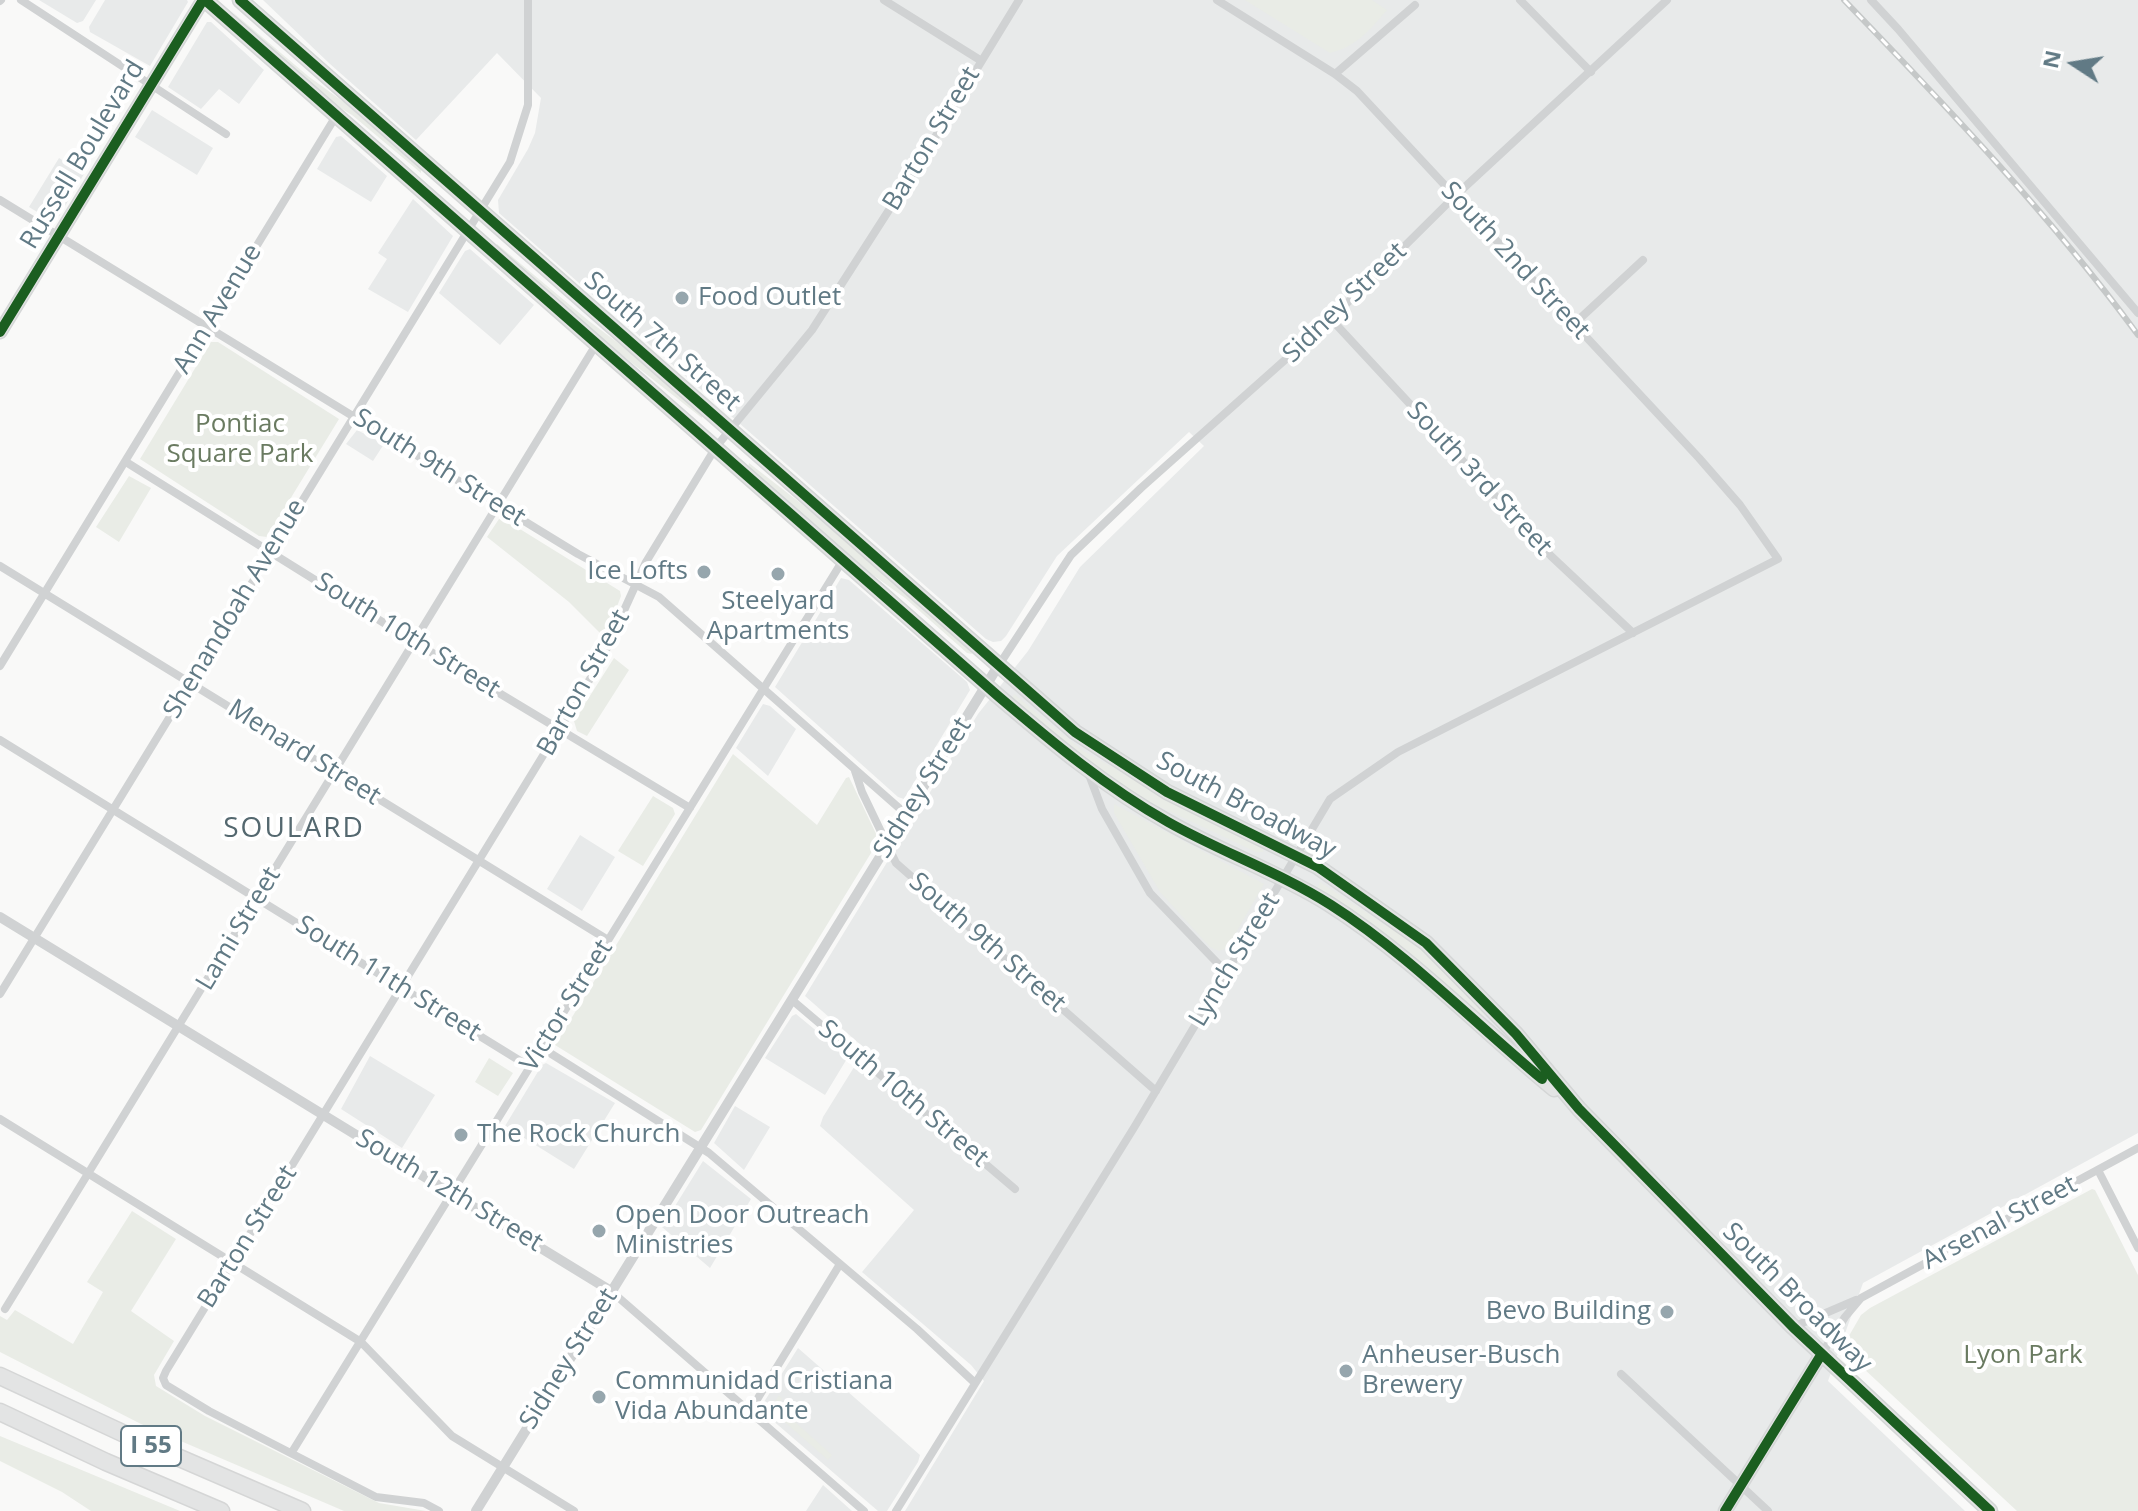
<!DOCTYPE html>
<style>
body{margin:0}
#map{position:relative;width:2138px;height:1511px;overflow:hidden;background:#f9f9f8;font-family:"Open Sans",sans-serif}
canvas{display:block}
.north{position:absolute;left:2034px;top:24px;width:80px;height:80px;-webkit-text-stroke:6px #fff;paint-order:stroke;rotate:282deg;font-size:22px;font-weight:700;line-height:32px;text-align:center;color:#617a85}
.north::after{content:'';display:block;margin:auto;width:28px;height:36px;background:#617a85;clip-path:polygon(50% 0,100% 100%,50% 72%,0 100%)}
</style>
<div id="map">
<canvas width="2138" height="1511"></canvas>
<div class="north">N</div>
</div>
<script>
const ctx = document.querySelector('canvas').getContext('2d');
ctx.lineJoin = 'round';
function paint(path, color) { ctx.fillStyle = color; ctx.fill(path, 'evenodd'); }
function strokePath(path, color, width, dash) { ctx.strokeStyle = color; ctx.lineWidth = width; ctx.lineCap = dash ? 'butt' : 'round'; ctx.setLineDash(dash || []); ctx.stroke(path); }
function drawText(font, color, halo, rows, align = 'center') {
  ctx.font = font + ' "Open Sans",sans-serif'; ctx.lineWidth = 8; ctx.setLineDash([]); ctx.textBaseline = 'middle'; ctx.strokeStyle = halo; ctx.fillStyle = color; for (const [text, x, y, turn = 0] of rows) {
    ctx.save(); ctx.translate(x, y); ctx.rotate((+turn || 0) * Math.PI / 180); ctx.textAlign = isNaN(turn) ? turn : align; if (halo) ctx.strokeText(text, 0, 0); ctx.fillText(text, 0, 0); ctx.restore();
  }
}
paint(new Path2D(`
 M 39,0 L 96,0 L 83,21 L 77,23 Z
 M 105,0 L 187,0 L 188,2 L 150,66 L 90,32 L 89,27 Z
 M 263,0 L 2138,0 L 2138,1133 L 1863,1283 L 1828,1381 L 1965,1511 L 905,1511 L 984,1381 L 971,1365 L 862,1272 L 914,1210 L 820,1126 L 823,1117 L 856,1064 L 871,1054 L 805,996 L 978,714 L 1028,651 L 1080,567 L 1204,446 L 1189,432 L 1057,556 L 1006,636 L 1001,641 L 993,642 L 986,639 L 499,213 L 498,200 L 528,149 L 535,133 L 541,98 L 497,53 L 416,140 L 330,64 Z
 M 207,22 L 211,22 L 264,70 L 239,104 L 219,89 L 201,109 L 168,87 Z
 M 152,110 L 213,148 L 197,175 L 135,137 Z
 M 341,136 L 387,176 L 371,202 L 317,169 L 336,137 Z
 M 59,158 L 84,174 L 58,218 L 52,221 L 29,207 Z
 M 413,199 L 453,236 L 408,312 L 368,289 L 387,259 L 378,253 Z
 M 470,249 L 534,305 L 500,345 L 439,293 L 465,251 Z
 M 357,430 L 384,444 L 373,461 L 346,444 Z
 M 841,578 L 849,580 L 967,682 L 970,690 L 904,799 L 898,797 L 775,687 Z
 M 763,704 L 770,706 L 796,729 L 768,776 L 736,748 Z
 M 580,835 L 615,857 L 582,911 L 547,889 Z
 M 796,1014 L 848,1057 L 825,1095 L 765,1058 L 792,1016 Z
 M 370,1056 L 435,1095 L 402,1148 L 341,1109 Z
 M 546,1063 L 615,1103 L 574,1169 L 505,1126 L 542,1065 Z
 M 735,1106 L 770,1127 L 744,1170 L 714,1143 Z
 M 703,1161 L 751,1199 L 710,1268 L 662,1227 Z
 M 798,1348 L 920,1455 L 918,1462 L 887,1511 L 878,1511 L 764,1413 L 764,1402 Z
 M 823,1485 L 852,1511 L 806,1511 Z`), '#e8eaea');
paint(new Path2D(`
 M 1245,0 L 1372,0 L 1387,10 C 1370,30 1357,46 1330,53 Z
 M 229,9 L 308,76 L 345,103 L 421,170 L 421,173 L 352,115 L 329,101 Z
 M 497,244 L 589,321 L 638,358 L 702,415 L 702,418 L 604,341 L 496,247 Z
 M 211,342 L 218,342 L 339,419 L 267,537 L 259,536 L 140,459 Z
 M 749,463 L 821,519 L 971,650 L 972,654 L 967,653 L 905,598 L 866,570 L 753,472 L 748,467 Z
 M 129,476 L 151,488 L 119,542 L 96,527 Z
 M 499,519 L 507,521 L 620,591 L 621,596 L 605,638 L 569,602 L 487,537 Z
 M 614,658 L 629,670 L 587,736 L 577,731 L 574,721 Z
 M 1014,694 L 1082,750 L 1173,802 L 1264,846 L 1263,852 L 1256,852 L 1133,794 L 1075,753 L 1012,698 Z
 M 733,754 L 817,825 L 846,778 L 849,777 L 879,840 L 701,1130 L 695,1132 L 555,1045 Z
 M 653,796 L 673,808 L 675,814 L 643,866 L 618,851 Z
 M 1114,804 L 1264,884 L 1227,948 L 1219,951 L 1210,947 L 1160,892 L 1114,813 Z
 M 1320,882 L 1419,947 L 1488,1013 L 1481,1020 L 1414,957 L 1317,888 Z
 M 489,1058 L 513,1073 L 498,1096 L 475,1082 Z
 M 2092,1189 L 2095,1190 L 2138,1275 L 2138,1511 L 2017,1511 L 1849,1355 L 1846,1341 L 1861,1315 L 1870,1308 Z
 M 132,1211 L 176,1239 L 131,1311 L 174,1341 L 154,1375 L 156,1386 L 205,1416 L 379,1503 L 426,1511 L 344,1511 L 141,1424 L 0,1352 L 0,1316 L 7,1320 L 15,1310 L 73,1344 L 103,1292 L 87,1282 Z
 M 779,1395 L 782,1399 L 776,1405 L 832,1455 L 828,1460 L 770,1409 Z
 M 0,1436 L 180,1511 L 91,1511 L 62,1492 L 0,1461 Z`), '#e9ece6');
const secondary = new Path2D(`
 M 0,332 L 203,0
 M 1725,1511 L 1821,1355`);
const primary = new Path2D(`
 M 205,0 L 998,696 C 1052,742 1105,787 1168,822 C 1220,852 1278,872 1329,904 C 1411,956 1480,1028 1554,1089
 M 240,0 L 1075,732 L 1167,792 L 1318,867 L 1426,943 L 1516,1034 L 1579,1109 L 1793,1327 L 1990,1511`);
const motorway = new Path2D(`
 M 0,1376 L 131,1437 L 302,1511
 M 0,1412 L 106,1462 L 221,1511`);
strokePath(secondary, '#d5d7d7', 15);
strokePath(primary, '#d4d6d6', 17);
strokePath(motorway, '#d5d6d6', 19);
strokePath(new Path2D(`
 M 21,0 L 226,134
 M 884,0 L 980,60
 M 1520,0 L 1591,72
 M 1871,0 L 1898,29 L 2138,313
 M 0,1 L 1,0
 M 1335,74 L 1415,5
 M 0,200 L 578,554 L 659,597 L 907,815
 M 1331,319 L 1551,556 L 1633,633
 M 1574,324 L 1643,260
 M 126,462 L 416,643 L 690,808
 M 0,566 L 608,940
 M 999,665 L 1071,555 L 1141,488 L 1331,319 L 1454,197 L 1667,0
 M 0,666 L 336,116
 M 0,740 L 530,1067
 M 855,771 L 862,792 L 896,863 L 1156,1091
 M 1088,772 L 1102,809 L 1150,893 L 1227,973
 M 0,994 L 510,162 L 528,105 L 528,0
 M 792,1000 L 1015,1189
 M 542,1048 L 709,1153 L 917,1329 L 975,1383
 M 0,1119 L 361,1342 L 452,1436 L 574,1511
 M 2098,1170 L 2138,1248
 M 611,1291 L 864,1511
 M 5,1309 L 597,343
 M 1793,1327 L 1856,1300
 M 1821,1355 L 1845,1317 L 1861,1298 L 2138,1148
 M 1621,1374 L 1768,1511
 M 750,1411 L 840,1264
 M 292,1452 L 843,560
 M 439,1511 L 424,1503 L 376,1497 L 209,1411 L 166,1385 L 163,1378 L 166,1371 L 601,661 L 646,562 L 716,447 L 812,330 L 923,157 L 1019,0
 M 896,1511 L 1135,1126 L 1330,799 L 1398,752 L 1778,559 L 1740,505 L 1699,458 L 1357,91 L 1335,74 L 1217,0`), '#d0d2d3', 8);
strokePath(new Path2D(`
 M 0,917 L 611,1291
 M 476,1511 L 998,666`), '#d0d2d3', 10);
strokePath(secondary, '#e3e4e4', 12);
strokePath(primary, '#e3e4e4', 14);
strokePath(motorway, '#e3e4e4', 16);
const rail = new Path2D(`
 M 1844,0 C 1947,107 2050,215 2138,335`);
strokePath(rail, '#c5c8c8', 6);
strokePath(rail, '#fff', 3, [9]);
strokePath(new Path2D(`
 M 205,0 L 998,696 C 1052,742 1106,787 1168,822 C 1221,852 1279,872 1331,905 C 1408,954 1472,1021 1542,1079
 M 240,0 L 1075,732 L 1167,792 L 1318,867 L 1426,943 L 1516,1034 L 1579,1109 L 1793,1327 L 1990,1511
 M 0,332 L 203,0
 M 1725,1511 L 1821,1355`), '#1b5e20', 10);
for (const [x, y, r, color] of [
 [682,298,8,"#96a6ad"],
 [704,572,8,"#96a6ad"],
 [778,574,8,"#96a6ad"],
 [461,1135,8,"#96a6ad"],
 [599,1231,8,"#96a6ad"],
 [1667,1312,8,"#96a6ad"],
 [1346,1371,8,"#96a6ad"],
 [599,1397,8,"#96a6ad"]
]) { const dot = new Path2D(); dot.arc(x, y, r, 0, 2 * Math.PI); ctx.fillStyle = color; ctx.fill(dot); strokePath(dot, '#fff', 3); }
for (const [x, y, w] of [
 [151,1446,60]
]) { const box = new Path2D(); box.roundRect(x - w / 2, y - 20, w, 40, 6); ctx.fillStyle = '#fff'; ctx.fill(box); strokePath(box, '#617a85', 2); }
drawText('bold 24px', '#617a85', null, [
 ["I 55",151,1446]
]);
drawText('26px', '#617a85', '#fff', [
 ["Barton Street",932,139,-59],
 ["Russell Boulevard",83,155,-59],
 ["South 2nd Street",1515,261,47],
 ["Sidney Street",1345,303,-44],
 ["Ann Avenue",218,309,-59],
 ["South 7th Street",662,342,41],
 ["South 9th Street",439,468,32],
 ["South 3rd Street",1479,479,47],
 ["Shenandoah Avenue",235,609,-59],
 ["South 10th Street",407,636,32],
 ["Barton Street",584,683,-61],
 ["Menard Street",304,753,32],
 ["Sidney Street",923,788,-58],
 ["South Broadway",1246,806,28],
 ["Lami Street",239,929,-59],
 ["South 9th Street",987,943,41],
 ["Lynch Street",1235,960,-59],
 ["South 11th Street",388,979,32],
 ["Victor Street",567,1006,-58],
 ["South 10th Street",903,1094,40],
 ["South 12th Street",449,1191,31],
 ["Arsenal Street",2000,1223,-28],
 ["Barton Street",248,1237,-58],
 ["South Broadway",1797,1298,45],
 ["Sidney Street",569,1359,-58]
]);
drawText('26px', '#617a85', '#fff', [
 ["Food Outlet",698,298],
 ["Ice Lofts",688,572,"right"],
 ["Steelyard",778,602,"center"],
 ["Apartments",778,632,"center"],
 ["The Rock Church",477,1135],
 ["Open Door Outreach",615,1216],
 ["Ministries",615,1246],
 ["Bevo Building",1651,1312,"right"],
 ["Anheuser-Busch",1362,1356],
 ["Brewery",1362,1386],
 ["Communidad Cristiana",615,1382],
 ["Vida Abundante",615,1412]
], 'left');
drawText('26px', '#6a7b61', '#fff', [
 ["Pontiac",240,425],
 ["Square Park",240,455],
 ["Lyon Park",2023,1356]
]);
ctx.letterSpacing = '2px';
drawText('28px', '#54686f', '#fff', [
 ["SOULARD",294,829]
]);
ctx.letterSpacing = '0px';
</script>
